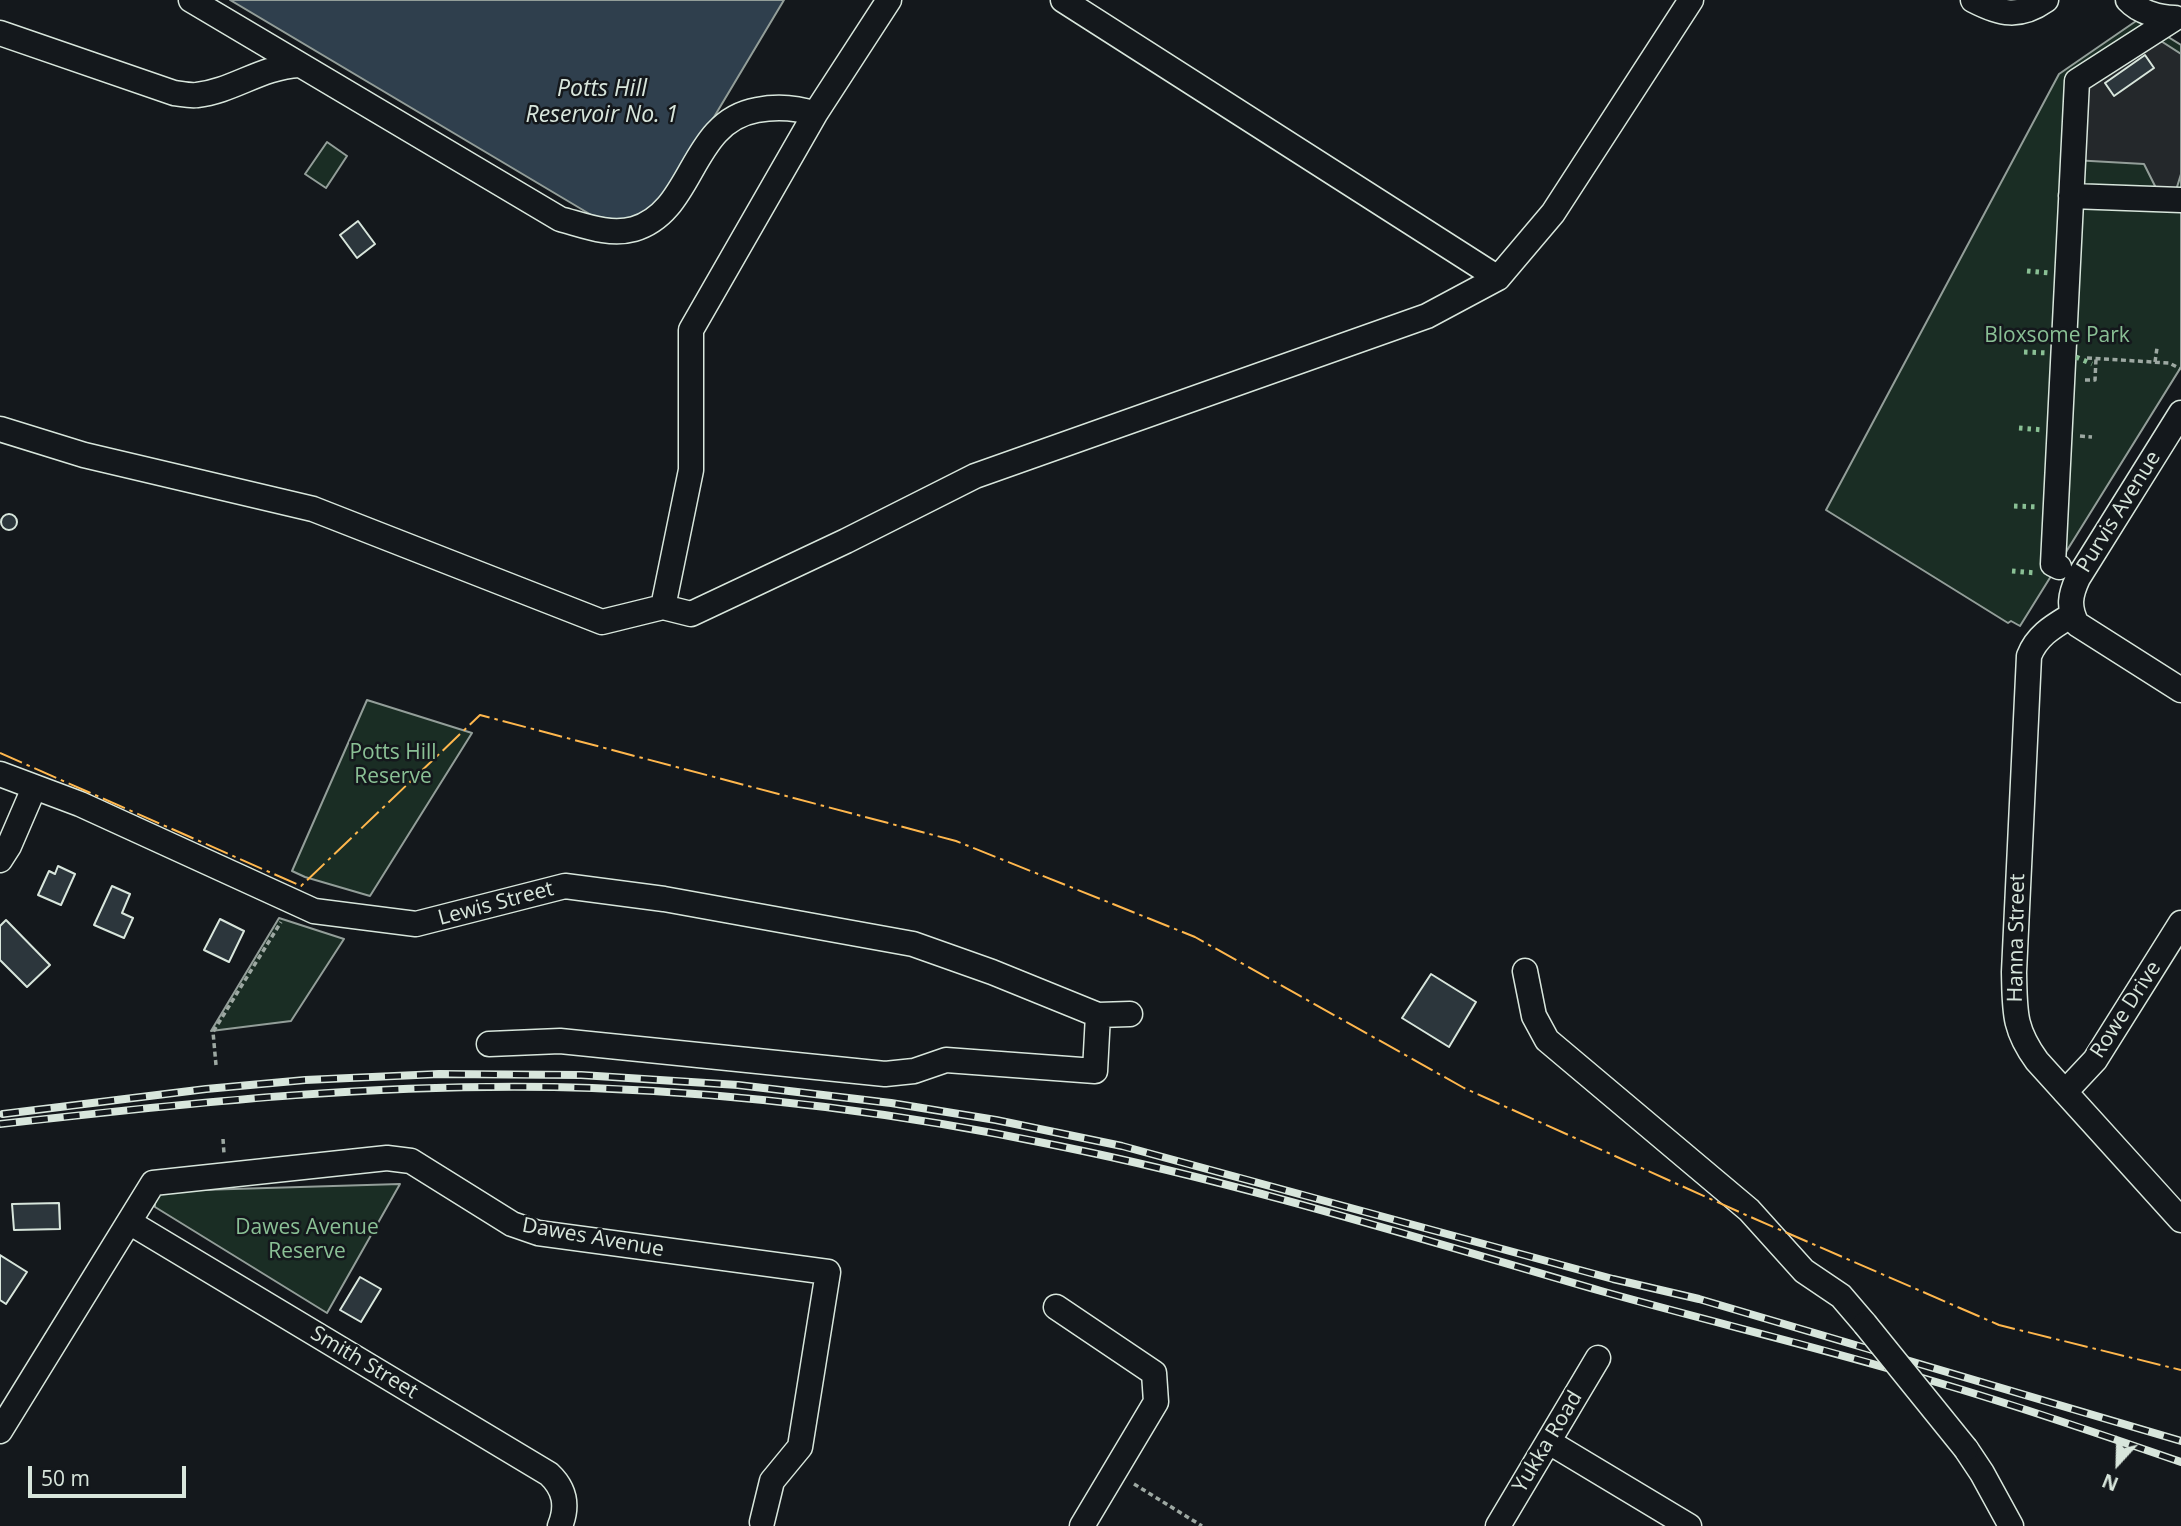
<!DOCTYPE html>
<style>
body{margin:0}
#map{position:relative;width:2181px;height:1526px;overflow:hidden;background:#14181c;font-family:"Open Sans",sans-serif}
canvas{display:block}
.north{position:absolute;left:2083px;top:1428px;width:70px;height:70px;-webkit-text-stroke:5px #14181c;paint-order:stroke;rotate:202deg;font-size:19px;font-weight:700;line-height:28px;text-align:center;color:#d8e6dc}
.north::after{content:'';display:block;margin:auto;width:24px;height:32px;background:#d8e6dc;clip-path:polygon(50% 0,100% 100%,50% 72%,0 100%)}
.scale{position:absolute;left:28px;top:1466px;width:158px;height:32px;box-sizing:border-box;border:4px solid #d8e6dc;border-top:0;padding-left:9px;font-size:21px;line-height:24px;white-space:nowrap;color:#d8e6dc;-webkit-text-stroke:5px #14181c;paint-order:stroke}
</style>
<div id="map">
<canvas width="2181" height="1526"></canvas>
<div class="north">N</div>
<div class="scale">50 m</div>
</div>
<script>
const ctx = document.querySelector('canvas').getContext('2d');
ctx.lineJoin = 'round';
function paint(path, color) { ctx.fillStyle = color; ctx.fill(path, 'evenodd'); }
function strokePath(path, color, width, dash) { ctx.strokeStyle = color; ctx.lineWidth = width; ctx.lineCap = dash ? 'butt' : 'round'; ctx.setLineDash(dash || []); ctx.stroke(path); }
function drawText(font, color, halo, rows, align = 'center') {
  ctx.font = font + ' "Open Sans",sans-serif'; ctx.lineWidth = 5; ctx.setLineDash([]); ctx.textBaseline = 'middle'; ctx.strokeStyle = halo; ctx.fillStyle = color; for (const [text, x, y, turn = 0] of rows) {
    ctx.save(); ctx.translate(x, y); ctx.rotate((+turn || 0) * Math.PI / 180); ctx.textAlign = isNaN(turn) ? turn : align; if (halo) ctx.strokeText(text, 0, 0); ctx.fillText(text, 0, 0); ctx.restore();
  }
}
const green = new Path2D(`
 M 2139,19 L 2181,45 L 2181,367 L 2020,626 L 2011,621 L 2008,623 L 1826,510 L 2059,74 Z
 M 327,142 L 347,156 L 326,188 L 305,174 Z
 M 367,700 L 472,733 L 370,896 L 305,877 L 292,871 Z
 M 279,918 L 344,939 L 291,1021 L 211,1031 Z
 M 400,1184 L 327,1313 L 155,1207 C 154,1197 159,1194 167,1191 Z`);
paint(green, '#1a2d24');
strokePath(green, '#939e99', 2);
const parking = new Path2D(`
 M 2150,34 L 2181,54 L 2181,174 L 2173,200 L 2162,200 L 2144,164 L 2073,160 L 2077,81 Z`);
paint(parking, '#24282b');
strokePath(parking, '#939e99', 2);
const water = new Path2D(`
 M 230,0 L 784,0 L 668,194 C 639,224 631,222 593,216 Z`);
paint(water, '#2f3f4d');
strokePath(water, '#939e99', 2);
const building = new Path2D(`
 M 2145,55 L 2154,68 L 2114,96 L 2105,83 Z
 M 358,221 L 375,244 L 357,258 L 340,235 Z
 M1 522a8 8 0 1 1 16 0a8 8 0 1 1-16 0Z
 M 58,866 L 75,874 L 61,905 L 38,895 L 49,871 L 55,874 Z
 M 112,886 L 130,894 L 122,913 L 133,918 L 124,938 L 94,925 Z
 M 220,919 L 244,931 L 229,962 L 204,950 Z
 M 6,920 L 50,965 L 27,987 L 0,960 L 0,926 Z
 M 1431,974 L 1476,1002 L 1449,1047 L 1402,1018 Z
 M 59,1203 L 60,1229 L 14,1230 L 12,1204 Z
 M 0,1255 L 27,1272 L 6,1304 L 0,1300 Z
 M 360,1277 L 381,1289 L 361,1322 L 340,1310 Z`);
paint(building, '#2c363c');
strokePath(building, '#d8e6dc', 2);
const minor = new Path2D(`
 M 191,0 L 560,219 C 583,225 609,236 634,229 C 695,211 689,122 757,110 C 778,106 795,107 815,114
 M 1063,0 L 1498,278
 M 1973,0 C 2000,14 2019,19 2046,0
 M 2128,0 C 2139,12 2160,18 2175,18
 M 0,33 L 174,93 C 182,94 190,96 197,95 C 233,91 261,67 299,65
 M 2071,196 L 2181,200
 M 2181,413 L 2078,578 C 2070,595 2068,607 2077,624 L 2181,690
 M 0,429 L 84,455 L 313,509 L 602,622 L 663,607 L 691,470 L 691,330 L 815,114 L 889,0
 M 2059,567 L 2053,564 L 2077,81 L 2175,18
 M 663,607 L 691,614 L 846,541 L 975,476 L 1427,316 L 1498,278 L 1553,213 L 1691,0
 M 2072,615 C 2054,626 2037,635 2029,656 L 2014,972 C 2015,1011 2013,1028 2037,1061 L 2181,1220
 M 0,774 L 80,804 L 314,911 L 416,924 L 565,886 L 664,899 L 913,944 L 992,972 L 1098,1015 L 1130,1014
 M 0,860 L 9,846 L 34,788
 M 1525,971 L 1534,1016 L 1547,1040 L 1749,1210 L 1804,1271 L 1841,1296 L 1865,1324
 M 489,1044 L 560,1041 L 885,1074 L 914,1071 L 946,1060 L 1095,1071 L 1098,1015
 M 2065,1092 L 2095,1060 L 2181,923
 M 129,1222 L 549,1474 C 565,1489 568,1506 560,1526
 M 1056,1307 L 1154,1373 L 1156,1402 L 1082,1526
 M 0,1431 L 153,1183 L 387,1158 L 411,1161 L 512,1224 L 538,1233 L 828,1272 L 800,1447 L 772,1481 L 762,1522
 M 1549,1442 L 1689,1526
 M 1966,1449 L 1982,1473 L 2011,1526
 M 1498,1526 L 1598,1358`);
strokePath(minor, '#d8e6dc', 27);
strokePath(new Path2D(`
 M 2087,358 L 2169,363 L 2181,369
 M 2155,362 L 2157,348
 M 2085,380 L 2095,380 L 2096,359
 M 2080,436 L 2092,437
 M 216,1065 L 213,1032 L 281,922
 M 223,1139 L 224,1154
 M 1134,1484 L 1202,1526`), '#9da8a2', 3.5, [5, 3.5]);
strokePath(minor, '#14181c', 24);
const rail = new Path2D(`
 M 3,1114 L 206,1089 L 305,1080 L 439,1074 L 581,1075 L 738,1085 L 891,1103 L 996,1120 L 1122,1146 L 1613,1279 L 1699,1299 L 2181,1441
 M 0,1124 C 197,1102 394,1081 592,1088 C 749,1094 906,1114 1059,1146 C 1242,1183 1421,1239 1601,1291 C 1712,1322 1825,1349 1936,1382 C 2018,1406 2100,1434 2181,1462`);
strokePath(rail, '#d8e6dc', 8);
strokePath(rail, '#14181c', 5, [16]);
const minorBridge = new Path2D(`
 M 1865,1324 L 1966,1449`);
strokePath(minorBridge, '#d8e6dc', 27, []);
strokePath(minorBridge, '#14181c', 24);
strokePath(new Path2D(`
 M 2027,271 L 2049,273
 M 2024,352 L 2048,353
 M 2076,357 L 2092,364
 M 2019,428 L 2044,430
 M 2014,506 L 2039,507
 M 2012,571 L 2037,573`), '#8ac095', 5, [3.5, 5]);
strokePath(new Path2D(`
 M 0,753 L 301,886 L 480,715 L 956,841 L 1195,937 L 1464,1088 L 1746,1215 L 1999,1325 L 2181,1370`), '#ffb74d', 2, [24, 5, 3.5, 5]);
drawText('21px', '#8ac095', '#14181c', [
 ["Bloxsome Park",2057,336],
 ["Potts Hill",393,753],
 ["Reserve",393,777],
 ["Dawes Avenue",307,1228],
 ["Reserve",307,1252]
]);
drawText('21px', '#d8e6dc', '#14181c', [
 ["Purvis Avenue",2119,512,-58],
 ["Lewis Street",496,904,-15],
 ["Hanna Street",2017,938,-89],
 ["Rowe Drive",2126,1010,-57],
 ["Dawes Avenue",593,1238,10],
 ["Smith Street",364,1363,31],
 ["Yukka Road",1548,1442,-59]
]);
drawText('italic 23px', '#d8e6dc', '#14181c', [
 ["Potts Hill",602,89],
 ["Reservoir No. 1",602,115]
]);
</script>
